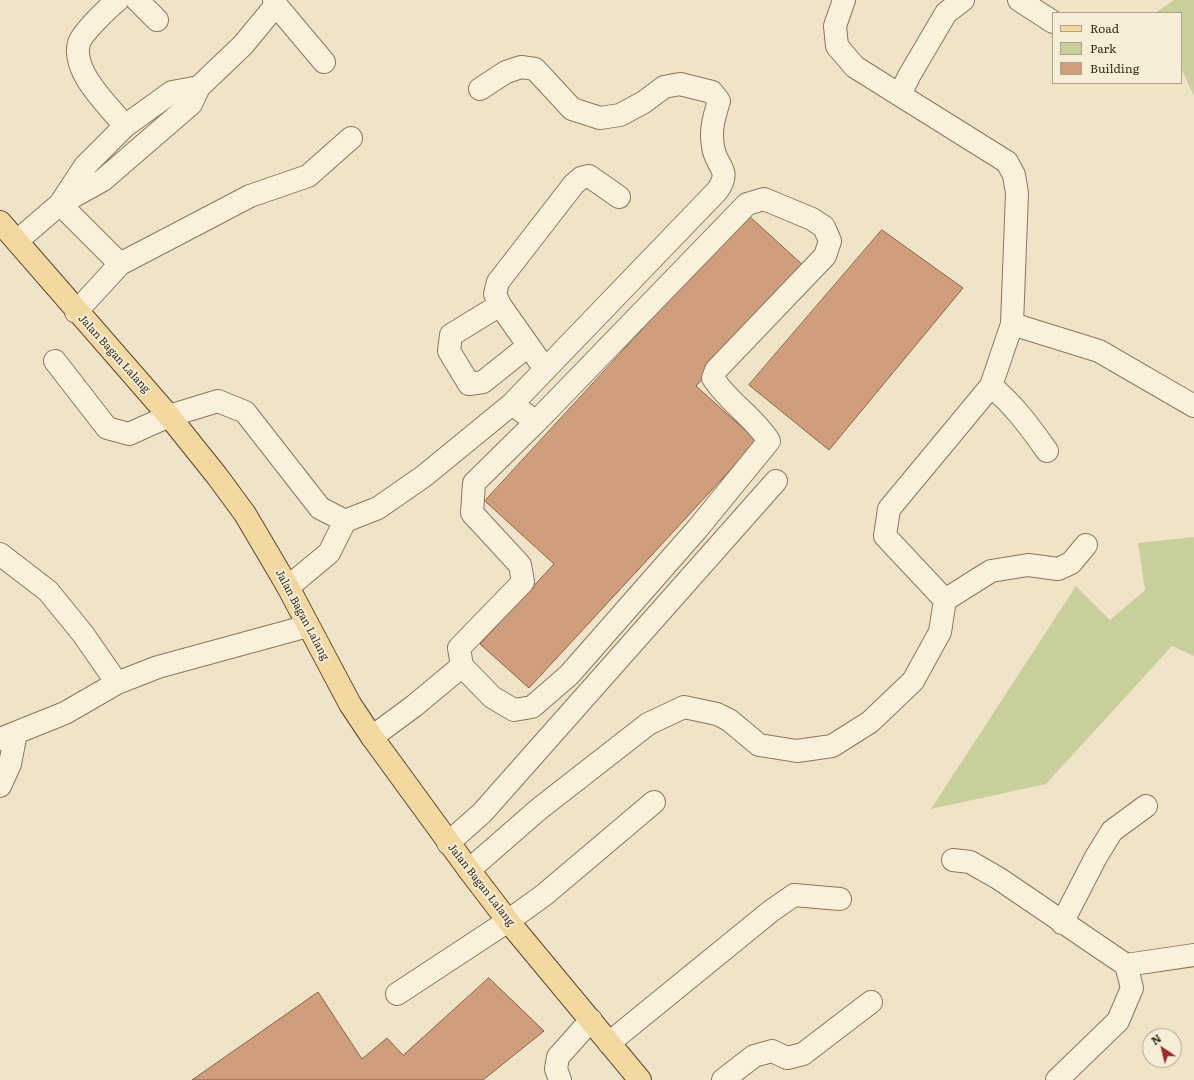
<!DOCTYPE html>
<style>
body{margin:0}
#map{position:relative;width:1194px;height:1080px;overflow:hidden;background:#f0e4c8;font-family:Literata,serif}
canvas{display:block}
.legend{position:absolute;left:1052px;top:12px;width:130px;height:72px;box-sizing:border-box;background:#f7eed8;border:1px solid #ada18e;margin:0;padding:5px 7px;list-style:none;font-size:12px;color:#3d2e20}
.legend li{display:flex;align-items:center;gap:8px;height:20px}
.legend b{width:20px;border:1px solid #ada18e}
.north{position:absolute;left:1142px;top:1028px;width:40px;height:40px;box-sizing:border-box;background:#f7eed8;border:1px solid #ada18e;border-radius:50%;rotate:325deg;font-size:11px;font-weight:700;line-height:16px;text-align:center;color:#3d2e20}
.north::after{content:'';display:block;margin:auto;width:14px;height:18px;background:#9e2a2b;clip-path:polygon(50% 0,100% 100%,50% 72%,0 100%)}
</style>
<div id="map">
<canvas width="1194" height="1080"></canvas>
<ul class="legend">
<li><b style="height:5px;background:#f3d9a0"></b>Road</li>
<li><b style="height:11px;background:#c9cf9b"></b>Park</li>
<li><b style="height:11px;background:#cf9f7d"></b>Building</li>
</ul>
<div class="north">N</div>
</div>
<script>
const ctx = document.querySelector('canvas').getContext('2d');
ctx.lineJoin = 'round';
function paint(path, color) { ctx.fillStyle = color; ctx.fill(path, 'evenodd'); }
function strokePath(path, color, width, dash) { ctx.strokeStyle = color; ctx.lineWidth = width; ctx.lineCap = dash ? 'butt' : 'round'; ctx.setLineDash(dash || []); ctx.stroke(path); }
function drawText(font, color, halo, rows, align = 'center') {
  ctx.font = font + ' Literata,serif'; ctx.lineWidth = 4; ctx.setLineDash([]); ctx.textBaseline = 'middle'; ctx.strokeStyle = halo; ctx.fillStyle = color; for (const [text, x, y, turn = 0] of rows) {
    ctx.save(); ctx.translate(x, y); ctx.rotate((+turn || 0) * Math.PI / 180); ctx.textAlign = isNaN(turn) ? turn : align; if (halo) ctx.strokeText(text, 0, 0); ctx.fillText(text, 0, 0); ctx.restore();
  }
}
paint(new Path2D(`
 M 1174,0 L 1194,0 L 1194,96 L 1181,68 L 1181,13 L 1155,13 Z
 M 1194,537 L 1194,656 L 1172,646 L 1046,784 L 931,809 L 1076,586 L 1110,620 L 1145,590 L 1138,543 Z`), '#c9cf9b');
const building = new Path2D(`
 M 748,215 L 805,267 L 696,386 L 757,441 L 529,688 L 480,644 L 554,564 L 485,501 Z
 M 882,230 L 963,288 L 829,450 L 749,385 Z
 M 489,978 L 544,1031 L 483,1080 L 192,1080 L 318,992 L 362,1059 L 387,1038 L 403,1055 Z`);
paint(building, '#cf9f7d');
strokePath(building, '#8d5f41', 1);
const minor = new Path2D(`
 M 118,0 C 109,7 82,33 79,43 C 71,72 109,106 125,126
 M 137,0 L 157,20
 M 1019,0 L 1053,22
 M 276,5 L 324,62
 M 900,95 L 909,76 L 946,13 L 963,0
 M 17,241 L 60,204 L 85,166 L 125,126 L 172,92 L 199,87 L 243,45 L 276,5 L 274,0
 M 120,264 L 60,204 L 103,180 L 191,104 L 199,87
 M 500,305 L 451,335 L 449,351 L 469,384 L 483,382 L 528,346
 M 76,312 L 120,264 L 250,196 L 308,176 L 351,138
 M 1012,324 L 1099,351 L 1194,406
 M 55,361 L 107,428 L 129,434 L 169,416 L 218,401 L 245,412 L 320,508 L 345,521
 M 545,369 L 500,305 L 495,294 L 498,282 L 574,184 L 581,178 L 589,176 L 619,197
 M 991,386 C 1014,405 1030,427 1047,451
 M 512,404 L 536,422 L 747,204 L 764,199 L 812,219 L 824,227 L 830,241 L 825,256 L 716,370 L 713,378 C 728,402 754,417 769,441 L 698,528 L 569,675 L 532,707 L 514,710 L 492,697 L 462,666 L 459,648 L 523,582 L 520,565 L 472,513 L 474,483 L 536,422
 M 0,554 L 48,591 L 83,634 L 117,683
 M 288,587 L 329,553 L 345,521 L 378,508 L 424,476 L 512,404 L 717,191 C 733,169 715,167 713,146 C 710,130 714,117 719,101 L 712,92 L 680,84 L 664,87 L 644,102 L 620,115 L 600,118 L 572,109 L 535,69 L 521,67 L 506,72 L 480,89
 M 945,600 L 991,571 L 1028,565 L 1058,569 L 1071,563 L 1086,545
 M 372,737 L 414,706 L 462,666
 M 0,739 L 65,713 L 117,683 L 158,667 L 308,626
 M 0,786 L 10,764 L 16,733
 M 448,843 L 482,813 L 776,481
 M 953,860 L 970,862 L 998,878 L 1126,965 L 1194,955
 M 469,870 L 539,809 L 648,724 L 684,707 L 717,714 L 729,720 L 759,745 L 797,751 L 832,746 L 870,722 L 913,681 L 940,632 L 945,600 L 885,536 L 889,509 L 991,386 L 1012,324 L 1017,193 L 1014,175 L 1007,162 L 855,67 L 837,46 L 835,26 L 844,0
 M 1062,923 L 1096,857 L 1112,831 L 1146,806
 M 397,994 L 508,921 L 544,895 L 654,802
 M 609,1043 L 771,911 L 794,895 L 840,899
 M 560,1080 L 556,1069 L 558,1057 L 591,1020
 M 723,1080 L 754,1056 L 772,1051 L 787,1058 L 803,1054 L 871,1002
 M 1057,1080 L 1118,1021 L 1132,988 L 1126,965`);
const major = new Path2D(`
 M 0,222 L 169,416 L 217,476 L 245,514 L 288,587 L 350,704 L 372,737 L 469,870 L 508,921 L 640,1080`);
strokePath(minor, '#8d765c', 24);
strokePath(major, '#5b4430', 24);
strokePath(minor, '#faf1dc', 22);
strokePath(major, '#f3d9a0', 22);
drawText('11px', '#3d2e20', '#f7eed8', [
 ["Jalan Bagan Lalang",114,354,48],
 ["Jalan Bagan Lalang",302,615,62],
 ["Jalan Bagan Lalang",481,885,52]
]);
</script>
